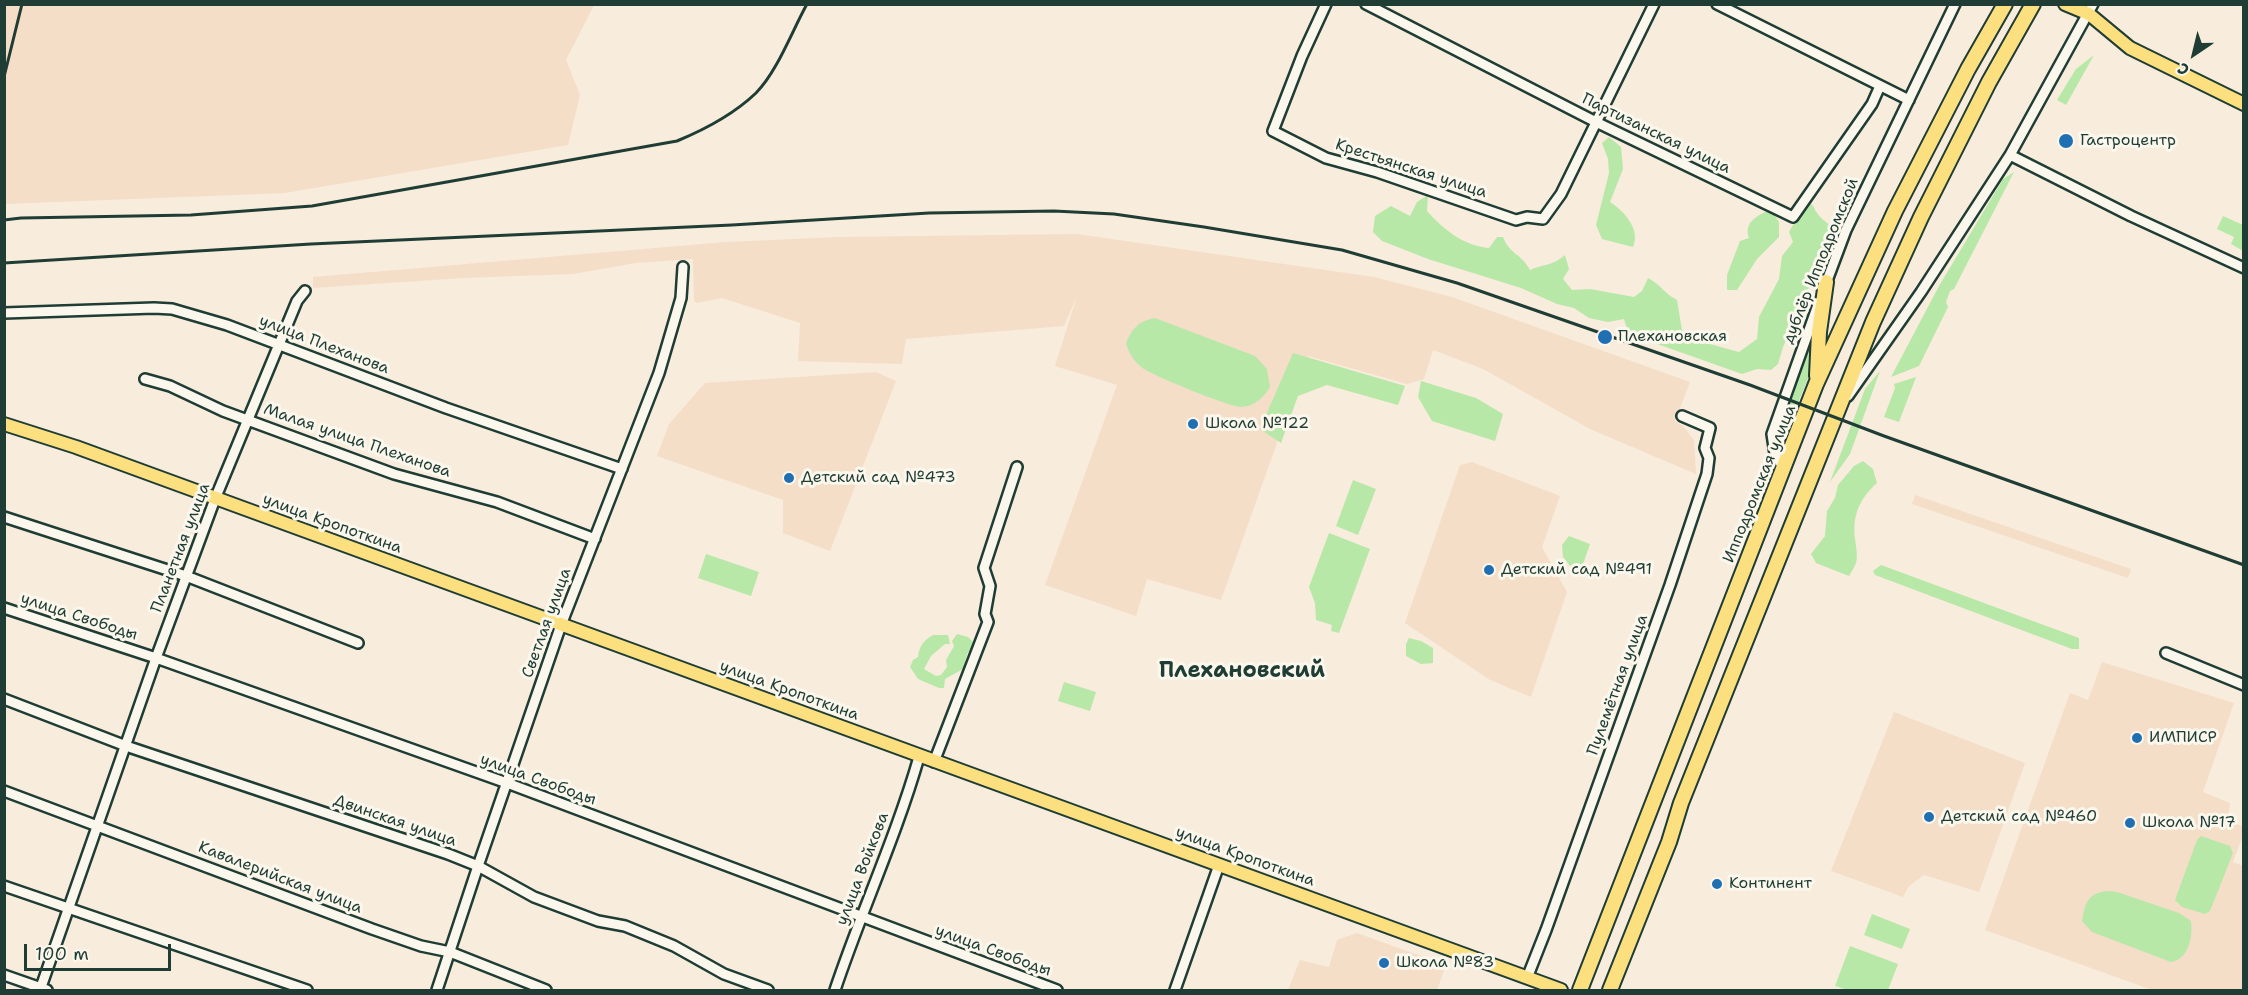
<!DOCTYPE html>
<meta charset="utf-8">
<style>
body{margin:0}
#map{position:relative;width:2248px;height:995px;overflow:hidden;background:#f8ecdc;font-family:"Shantell Sans",sans-serif}
canvas{display:block}
.frame{position:absolute;inset:0;border:6px solid #1f3d34;pointer-events:none}
.north{position:absolute;left:2164px;top:24px;width:60px;height:60px;-webkit-text-stroke:4px #fbf7ec;paint-order:stroke;rotate:215deg;font-size:16px;font-weight:700;line-height:24px;text-align:center;color:#1f3d34}
.north::after{content:'';display:block;margin:auto;width:21px;height:27px;background:#1f3d34;clip-path:polygon(50% 0,100% 100%,50% 72%,0 100%)}
.scale{position:absolute;left:24px;top:944px;width:147px;height:27px;box-sizing:border-box;border:3px solid #1f3d34;border-top:0;padding-left:8px;font-size:18px;line-height:21px;white-space:nowrap;color:#1f3d34;-webkit-text-stroke:4px #fbf7ec;paint-order:stroke}
</style>
<div id="map">
<canvas width="2248" height="995"></canvas>
<div class="frame"></div>
<div class="north">С</div>
<div class="scale">100 m</div>
</div>
<script>
const ctx = document.querySelector('canvas').getContext('2d');
ctx.lineJoin = 'round';
function paint(path, color) { ctx.fillStyle = color; ctx.fill(path, 'evenodd'); }
function strokePath(path, color, width, dash) { ctx.strokeStyle = color; ctx.lineWidth = width; ctx.lineCap = dash ? 'butt' : 'round'; ctx.setLineDash(dash || []); ctx.stroke(path); }
function drawText(font, color, halo, rows, align = 'center') {
  ctx.font = font + ' "Shantell Sans",sans-serif'; ctx.lineWidth = 6; ctx.setLineDash([]); ctx.textBaseline = 'middle'; ctx.strokeStyle = halo; ctx.fillStyle = color; for (const [text, x, y, turn = 0] of rows) {
    ctx.save(); ctx.translate(x, y); ctx.rotate((+turn || 0) * Math.PI / 180); ctx.textAlign = isNaN(turn) ? turn : align; if (halo) ctx.strokeText(text, 0, 0); ctx.fillText(text, 0, 0); ctx.restore();
  }
}
paint(new Path2D(`
 M 4,5 L 5,4 L 594,5 L 566,60 L 580,95 L 568,145 L 285,193 L 5,204 Z
 M 1077,234 L 1374,277 L 1452,297 L 1690,382 L 1675,421 L 1683,426 L 1694,440 L 1696,474 L 1592,430 L 1483,369 L 1433,350 L 1424,379 L 1407,384 L 1308,356 L 1221,600 L 1147,579 L 1136,616 L 1045,585 L 1117,385 L 1055,366 L 1077,296 L 1064,326 L 906,339 L 902,364 L 798,361 L 800,323 L 722,298 L 697,303 L 694,301 L 693,259 L 636,263 L 573,274 L 463,278 L 313,288 L 313,277 L 726,242 L 839,237 Z
 M 876,372 L 896,381 L 830,551 L 783,533 L 783,500 L 657,456 L 669,424 L 705,383 Z
 M 1472,462 L 1560,496 L 1542,547 L 1567,592 L 1531,697 L 1490,680 L 1405,623 L 1460,465 Z
 M 1915,495 L 2131,569 L 2128,578 L 1912,504 Z
 M 2102,662 L 2234,703 L 2203,792 L 2230,803 L 2228,820 L 2243,827 L 2243,835 L 2233,862 L 2243,866 L 2243,990 L 2152,990 L 1985,930 L 2070,693 L 2088,700 Z
 M 1894,712 L 2025,763 L 1979,892 L 1924,875 L 1909,886 L 1903,897 L 1831,871 Z
 M 1357,933 L 1446,965 L 1437,990 L 1288,990 L 1300,960 L 1329,967 L 1337,940 Z`), '#f4dec8');
paint(new Path2D(`
 M 2094,55 L 2066,105 L 2057,100 L 2076,69 Z
 M 1609,137 L 1621,147 L 1623,169 L 1610,202 C 1624,211 1641,229 1633,247 L 1602,239 L 1596,225 L 1609,173 L 1608,159 L 1602,143 Z
 M 2014,172 L 1954,289 L 1950,291 L 1946,302 L 1948,307 L 1919,366 L 1891,377 L 1939,286 L 2003,179 Z
 M 1428,195 L 1427,211 C 1444,230 1464,246 1489,248 L 1497,237 L 1503,237 C 1510,255 1521,253 1530,270 C 1544,264 1552,266 1565,255 L 1569,269 L 1563,279 L 1572,290 L 1590,289 L 1634,297 L 1642,291 L 1648,278 C 1660,284 1665,294 1677,300 L 1682,330 L 1695,340 L 1739,352 L 1757,339 L 1759,317 L 1779,279 L 1782,256 L 1793,242 L 1789,232 L 1807,201 C 1814,205 1813,207 1817,213 C 1823,222 1831,223 1836,233 L 1826,248 L 1783,347 L 1778,364 L 1771,370 L 1757,369 L 1742,374 L 1646,340 L 1627,329 L 1624,319 L 1608,322 L 1589,318 L 1574,308 L 1557,304 L 1521,288 L 1428,259 L 1382,241 L 1373,232 L 1375,216 L 1391,206 L 1410,216 L 1417,202 Z
 M 1771,210 L 1779,222 L 1779,237 L 1757,259 L 1737,290 L 1727,290 L 1727,275 L 1740,241 L 1749,238 C 1743,223 1758,214 1771,210 Z
 M 2223,216 L 2243,225 L 2243,251 L 2231,244 L 2234,237 L 2217,229 Z
 M 1155,318 L 1255,356 L 1267,369 L 1270,387 C 1264,397 1254,407 1241,407 C 1227,406 1157,377 1144,369 C 1135,363 1129,354 1126,343 C 1133,328 1137,322 1155,318 Z
 M 1809,349 L 1809,376 L 1786,432 L 1778,444 L 1781,427 Z
 M 1293,353 L 1405,386 L 1398,405 L 1327,385 L 1298,396 L 1281,443 L 1260,429 Z
 M 1880,371 L 1850,454 L 1830,482 L 1865,389 Z
 M 1916,377 L 1899,422 L 1884,417 L 1895,388 L 1894,384 Z
 M 1421,381 L 1476,398 L 1503,414 L 1495,441 L 1432,421 L 1418,397 Z
 M 1863,461 L 1873,469 L 1877,483 C 1860,498 1852,515 1855,539 C 1856,547 1858,555 1856,563 C 1854,568 1851,572 1849,576 L 1816,563 L 1811,554 L 1825,536 L 1827,511 L 1835,498 L 1838,485 L 1854,466 Z
 M 1353,480 L 1376,489 L 1358,535 L 1336,526 Z
 M 1329,533 L 1370,549 L 1339,633 L 1331,631 L 1332,625 L 1316,620 L 1315,603 L 1309,587 Z
 M 1569,536 L 1590,544 L 1582,567 L 1573,570 L 1563,557 L 1562,545 Z
 M 706,554 L 759,572 L 751,596 L 698,578 Z
 M 1881,565 L 2079,638 L 2079,649 L 2072,649 L 1875,575 L 1873,571 Z
 M 933,635 L 948,635 L 950,644 L 945,644 L 931,656 L 924,669 L 936,676 L 941,675 L 947,667 L 946,660 L 954,646 L 952,641 L 957,634 L 968,637 L 973,642 L 974,646 L 967,654 L 963,669 L 945,679 L 944,688 L 939,688 L 918,679 L 910,667 L 913,660 L 918,657 C 919,646 924,640 933,635 Z
 M 1409,638 L 1421,641 L 1433,648 L 1433,663 L 1421,664 L 1406,656 L 1406,644 Z
 M 1064,682 L 1096,692 L 1090,711 L 1058,701 Z
 M 2201,836 L 2230,846 L 2233,853 L 2210,911 L 2205,914 L 2182,907 L 2175,900 L 2197,840 Z
 M 2106,891 L 2117,892 L 2179,913 L 2191,921 C 2193,936 2189,959 2171,962 L 2092,932 L 2082,921 C 2085,904 2087,894 2106,891 Z
 M 1872,914 L 1910,929 L 1902,949 L 1864,935 Z
 M 1850,946 L 1898,964 L 1888,990 L 1848,990 L 1835,986 Z`), '#b7e8a8');
const minor = new Path2D(`
 M 1326,4 L 1302,56 L 1273,131 L 1326,158 L 1377,172 L 1516,220 L 1527,217 L 1543,219 L 1561,194 L 1654,4
 M 1366,4 L 1598,123 L 1793,217 L 1872,104 L 1880,86
 M 1717,4 L 1909,100
 M 2010,155 L 2131,216 L 2244,268
 M 1825,286 L 1846,230 L 1955,4
 M 4,313 L 154,308 L 172,309 L 227,325 L 446,408 L 622,469
 M 145,379 L 170,386 L 223,411 L 394,474 L 497,502 L 595,539
 M 1848,396 L 1921,292 L 2010,155 L 2093,4
 M 1784,469 L 1775,454 L 1772,434 L 1819,302
 M 4,517 L 186,576 L 358,643
 M 4,608 L 156,658 L 507,783 L 1057,990
 M 2166,653 L 2244,685
 M 4,699 L 126,746 L 448,854 L 478,866 L 534,897 L 598,921 L 625,926 L 674,946 L 724,974 L 768,990
 M 934,762 L 988,622 L 985,614 L 990,586 L 984,568 L 1017,467
 M 4,791 L 372,929 L 421,946 L 450,952 L 546,990
 M 4,886 L 307,990
 M 4,975 L 47,990
 M 1527,978 L 1546,930 L 1670,585 L 1707,474 L 1709,458 L 1705,448 L 1710,428 L 1682,416
 M 40,990 L 156,658 L 215,499 L 297,301 L 305,291
 M 437,990 L 478,866 L 561,625 L 659,373 L 681,298 L 683,267
 M 835,990 C 861,912 896,837 919,757
 M 1175,990 L 1219,865`);
const major = new Path2D(`
 M 2065,4 L 2089,14 L 2130,48 L 2244,104
 M 4,424 L 76,447 L 1561,990`);
const highway = new Path2D(`
 M 1817,376 L 1819,332 L 1826,282
 M 1580,990 L 1816,384 L 1895,211 L 1968,69 L 2005,4
 M 1610,990 L 1669,842 L 1681,803 L 1873,322 L 1921,217 L 1989,82 L 2033,4`);
strokePath(minor, '#1f3d34', 14);
strokePath(major, '#1f3d34', 16);
strokePath(highway, '#1f3d34', 18);
strokePath(minor, '#fbf7ec', 9);
strokePath(major, '#fce080', 12);
strokePath(highway, '#fce080', 14);
strokePath(new Path2D(`
 M 4,77 L 22,4
 M 4,220 L 21,218 L 191,215 L 312,206 L 677,141 C 706,129 733,115 756,93 C 777,72 792,31 807,4
 M 4,263 L 311,244 L 732,225 L 929,213 L 1054,211 L 1114,214 L 1204,227 L 1342,250 L 1457,283 L 1750,385 L 1884,436 L 2244,565`), '#1f3d34', 3);
for (const [x, y, r, color] of [
 [2066,141,8,"#1f6fb2"],
 [1605,337,8,"#1f6fb2"],
 [1193,424,6,"#1f6fb2"],
 [789,478,6,"#1f6fb2"],
 [1489,570,6,"#1f6fb2"],
 [2137,738,6,"#1f6fb2"],
 [1929,817,6,"#1f6fb2"],
 [2130,823,6,"#1f6fb2"],
 [1717,884,6,"#1f6fb2"],
 [1384,963,6,"#1f6fb2"]
]) { const dot = new Path2D(); dot.arc(x, y, r, 0, 2 * Math.PI); ctx.fillStyle = color; ctx.fill(dot); strokePath(dot, '#fbf7ec', 2); }
drawText('16px', '#1f3d34', '#fbf7ec', [
 ["Партизанская улица",1656,134,26],
 ["Крестьянская улица",1411,169,18],
 ["дублёр Ипподромской",1821,261,-68],
 ["улица Плеханова",324,345,21],
 ["Малая улица Плеханова",357,441,19],
 ["Ипподромская улица",1760,484,-68],
 ["улица Кропоткина",332,524,20],
 ["Планетная улица",181,548,-69],
 ["улица Свободы",79,617,18],
 ["Светлая улица",547,623,-70],
 ["Пулемётная улица",1618,685,-70],
 ["улица Кропоткина",789,691,20],
 ["улица Свободы",538,780,20],
 ["Двинская улица",395,821,19],
 ["улица Кропоткина",1245,857,20],
 ["улица Войкова",863,869,-69],
 ["Кавалерийская улица",280,878,21],
 ["улица Свободы",993,951,20]
]);
drawText('16px', '#1f3d34', '#fbf7ec', [
 ["Гастроцентр",2080,141],
 ["Плехановская",1618,337],
 ["Школа №122",1205,424],
 ["Детский сад №473",801,478],
 ["Детский сад №491",1501,570],
 ["ИМПИСР",2149,738],
 ["Детский сад №460",1941,817],
 ["Школа №17",2142,823],
 ["Континент",1729,884],
 ["Школа №83",1396,963]
], 'left');
drawText('bold 22px', '#1f3d34', '#fbf7ec', [
 ["Плехановский",1242,671]
]);
</script>
